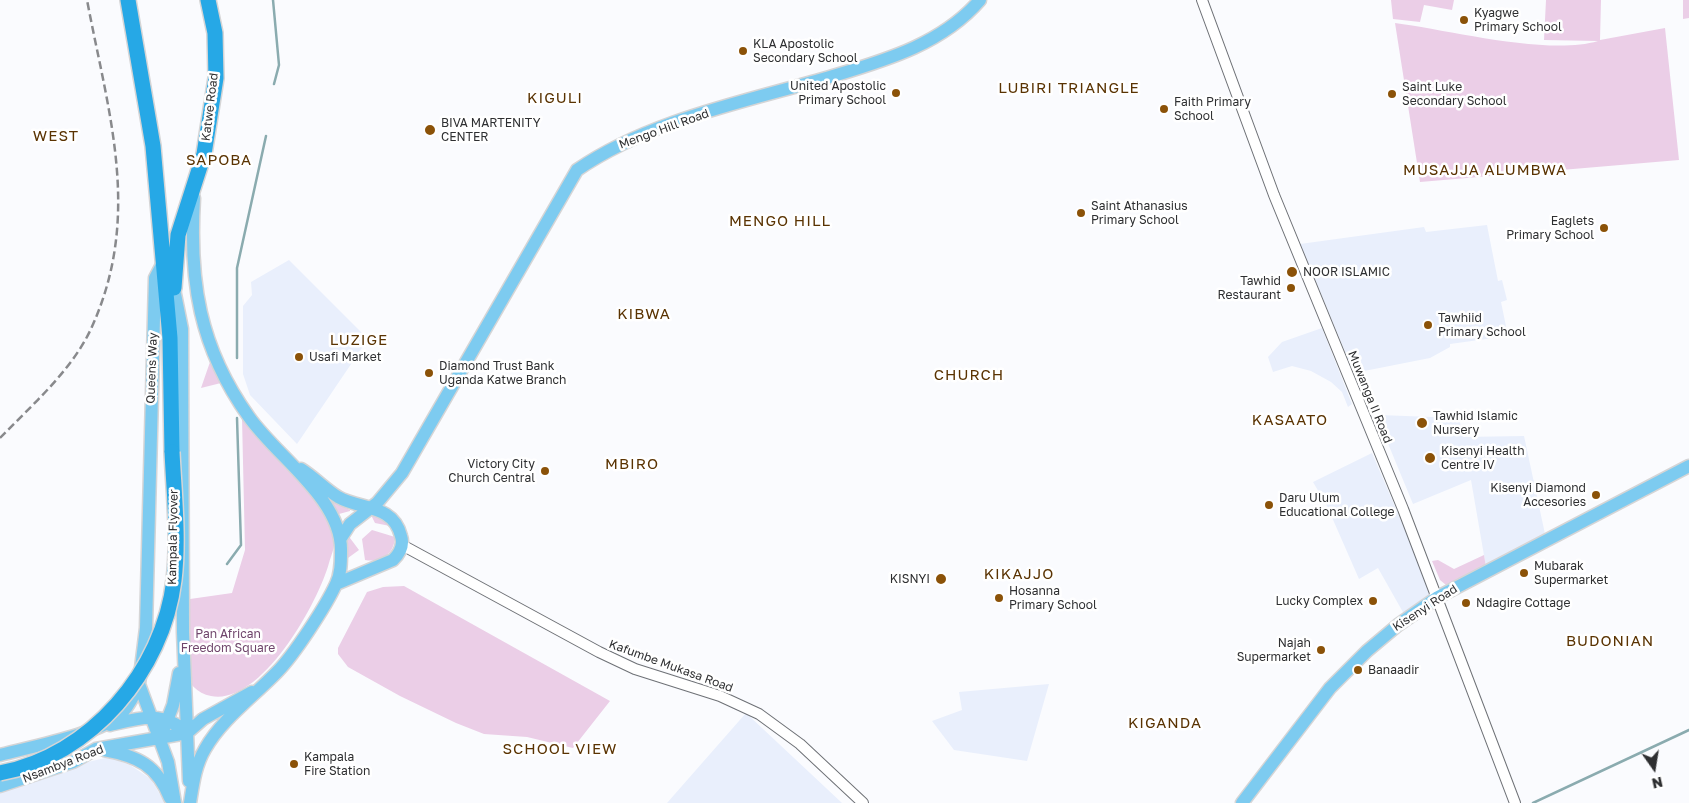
<!DOCTYPE html>
<style>
body{margin:0}
#map{position:relative;width:1689px;height:803px;overflow:hidden;background:#fafbfe;font-family:"Golos Text",sans-serif}
canvas{display:block}
.north{position:absolute;left:1629px;top:743px;width:50px;height:50px;-webkit-text-stroke:4px #fff;paint-order:stroke;rotate:167deg;font-size:14px;font-weight:700;line-height:20px;text-align:center;color:#2e2f31}
.north::after{content:'';display:block;margin:auto;width:18px;height:22px;background:#2e2f31;clip-path:polygon(50% 0,100% 100%,50% 72%,0 100%)}
</style>
<div id="map">
<canvas width="1689" height="803"></canvas>
<div class="north">N</div>
</div>
<script>
const ctx = document.querySelector('canvas').getContext('2d');
ctx.lineJoin = 'round';
function paint(path, color) { ctx.fillStyle = color; ctx.fill(path, 'evenodd'); }
function strokePath(path, color, width, dash) { ctx.strokeStyle = color; ctx.lineWidth = width; ctx.lineCap = dash ? 'butt' : 'round'; ctx.setLineDash(dash || []); ctx.stroke(path); }
function drawText(font, color, halo, rows, align = 'center') {
  ctx.font = font + ' "Golos Text",sans-serif'; ctx.lineWidth = 5; ctx.setLineDash([]); ctx.textBaseline = 'middle'; ctx.strokeStyle = halo; ctx.fillStyle = color; for (const [text, x, y, turn = 0] of rows) {
    ctx.save(); ctx.translate(x, y); ctx.rotate((+turn || 0) * Math.PI / 180); ctx.textAlign = isNaN(turn) ? turn : align; if (halo) ctx.strokeText(text, 0, 0); ctx.fillText(text, 0, 0); ctx.restore();
  }
}
paint(new Path2D(`
 M 1487,225 L 1498,281 L 1502,280 L 1507,300 L 1501,302 L 1508,336 L 1450,344 L 1450,347 L 1430,358 L 1354,373 L 1300,244 L 1424,227 L 1426,232 Z
 M 289,260 L 368,339 L 297,444 L 250,395 L 243,374 L 243,306 L 252,295 L 251,282 Z
 M 1322,328 L 1352,404 L 1348,407 L 1342,392 L 1331,382 L 1311,371 L 1292,366 L 1273,372 L 1268,357 L 1282,342 Z
 M 1379,415 L 1459,418 L 1463,437 L 1524,436 L 1545,534 L 1486,567 L 1471,480 L 1413,504 L 1382,429 L 1385,429 Z
 M 1372,453 L 1432,593 L 1404,614 L 1378,568 L 1359,579 L 1327,506 L 1313,482 Z
 M 1049,684 L 1027,761 L 954,750 L 932,721 L 962,710 L 959,692 Z
 M 746,713 L 842,803 L 667,803 Z
 M 109,757 L 130,765 L 151,779 L 165,803 L 0,803 L 0,783 Z`), '#e9effc');
paint(new Path2D(`
 M 1391,0 L 1454,0 L 1452,10 L 1424,5 L 1420,22 L 1393,19 Z
 M 1546,0 L 1601,0 L 1600,40 L 1665,28 L 1679,160 L 1420,182 L 1395,23 C 1449,30 1548,56 1598,41 L 1544,40 Z
 M 1683,0 L 1689,0 L 1689,18 L 1683,19 Z
 M 210,362 L 221,383 L 201,388 Z
 M 242,418 C 255,432 266,447 279,461 C 301,486 329,506 334,541 C 335,547 331,556 329,563 C 318,603 261,706 211,696 C 197,694 188,682 182,669 C 175,651 177,621 176,601 L 232,593 L 245,550 Z
 M 317,485 L 342,506 L 350,510 L 350,511 L 339,514 Z
 M 370,513 L 389,523 L 390,526 L 375,523 Z
 M 372,530 L 395,537 C 394,554 382,563 365,560 L 362,539 Z
 M 347,538 L 350,538 L 359,550 L 348,558 Z
 M 1484,555 L 1486,567 L 1446,585 L 1440,580 L 1432,561 L 1438,560 L 1454,569 Z
 M 404,586 L 610,701 L 573,748 L 527,737 L 484,734 L 456,723 L 400,696 L 348,667 L 338,654 L 338,648 L 367,592 L 383,587 Z`), '#ebcee7');
strokePath(new Path2D(`
 M 273,0 L 279,65 L 274,84
 M 237,358 L 237,268 L 266,136
 M 227,564 L 241,545 L 237,418
 M 1533,803 L 1689,730`), '#8aabaf', 2.5);
const minor = new Path2D(`
 M 1202,0 L 1274,195 L 1403,509 L 1515,803
 M 402,545 L 599,652 L 635,669 L 720,696 L 759,714 L 800,744 L 863,803`);
const major = new Path2D(`
 M 164,261 L 155,278 L 146,628 L 139,684 L 168,762 L 175,803
 M 174,289 L 182,329 L 183,632 L 189,781
 M 301,469 C 314,477 325,489 338,497 C 361,510 393,504 401,536 C 404,545 400,553 393,560 L 336,584
 M 341,538 L 350,524 L 377,503 L 402,473 L 577,170 C 651,119 749,101 833,76 C 886,60 942,44 980,0
 M 110,725 C 139,718 163,710 187,733
 M 165,726 L 173,705 L 179,673
 M 104,750 C 137,756 157,765 170,798
 M 0,755 C 30,747 100,734 121,714 C 129,706 134,695 139,684
 M 0,786 L 73,762 L 96,749 L 187,733 L 203,719 L 252,692
 M 190,803 C 193,784 195,766 205,749 C 222,719 253,697 277,672 C 294,655 326,606 336,584 C 341,574 341,562 341,551 C 342,499 277,457 249,417 C 199,347 189,281 194,198
 M 1242,803 L 1330,688 L 1367,651 L 1398,625 L 1438,597 L 1689,466`);
const highway = new Path2D(`
 M 128,0 L 153,146 L 170,338 L 172,452
 M 174,288 L 178,235 L 204,154 L 216,78 L 215,33 L 208,0`);
strokePath(minor, '#6e7176', 12);
strokePath(major, '#d5d5d6', 15);
strokePath(highway, '#d5d5d6', 18);
strokePath(minor, '#fff', 10);
strokePath(major, '#7dcbf0', 12);
strokePath(highway, '#26a8e6', 15);
strokePath(new Path2D(`
 M 0,438 C 32,405 70,372 90,331 C 143,218 109,116 87,0`), '#88898c', 2.5, [8, 4]);
const highwayBridge = new Path2D(`
 M 0,773 C 91,756 163,671 174,580 C 179,539 174,494 172,452`);
strokePath(highwayBridge, '#d5d5d6', 18, []);
strokePath(highwayBridge, '#26a8e6', 15);
for (const [x, y, r, color] of [
 [1464,20,5,"#8b5208"],
 [743,51,5,"#8b5208"],
 [896,93,5,"#8b5208"],
 [1392,94,5,"#8b5208"],
 [1164,109,5,"#8b5208"],
 [430,130,6,"#8b5208"],
 [1081,213,5,"#8b5208"],
 [1604,228,5,"#8b5208"],
 [1292,272,6,"#8b5208"],
 [1291,288,5,"#8b5208"],
 [1428,325,5,"#8b5208"],
 [299,357,5,"#8b5208"],
 [429,373,5,"#8b5208"],
 [1422,423,6,"#8b5208"],
 [1430,458,6,"#8b5208"],
 [545,471,5,"#8b5208"],
 [1596,495,5,"#8b5208"],
 [1269,505,5,"#8b5208"],
 [1524,573,5,"#8b5208"],
 [941,579,6,"#8b5208"],
 [999,598,5,"#8b5208"],
 [1373,601,5,"#8b5208"],
 [1466,603,5,"#8b5208"],
 [1321,650,5,"#8b5208"],
 [1358,670,5,"#8b5208"],
 [294,764,5,"#8b5208"]
]) { const dot = new Path2D(); dot.arc(x, y, r, 0, 2 * Math.PI); ctx.fillStyle = color; ctx.fill(dot); strokePath(dot, '#fff', 2); }
drawText('12px', '#2e2f31', '#fff', [
 ["Kyagwe",1474,13],
 ["Primary School",1474,27],
 ["KLA Apostolic",753,44],
 ["Secondary School",753,58],
 ["United Apostolic",886,86,"right"],
 ["Primary School",886,100,"right"],
 ["Saint Luke",1402,87],
 ["Secondary School",1402,101],
 ["Faith Primary",1174,102],
 ["School",1174,116],
 ["BIVA MARTENITY",441,123],
 ["CENTER",441,137],
 ["Saint Athanasius",1091,206],
 ["Primary School",1091,220],
 ["Eaglets",1594,221,"right"],
 ["Primary School",1594,235,"right"],
 ["NOOR ISLAMIC",1303,272],
 ["Tawhid",1281,281,"right"],
 ["Restaurant",1281,295,"right"],
 ["Tawhiid",1438,318],
 ["Primary School",1438,332],
 ["Usafi Market",309,357],
 ["Diamond Trust Bank",439,366],
 ["Uganda Katwe Branch",439,380],
 ["Tawhid Islamic",1433,416],
 ["Nursery",1433,430],
 ["Kisenyi Health",1441,451],
 ["Centre IV",1441,465],
 ["Victory City",535,464,"right"],
 ["Church Central",535,478,"right"],
 ["Kisenyi Diamond",1586,488,"right"],
 ["Accesories",1586,502,"right"],
 ["Daru Ulum",1279,498],
 ["Educational College",1279,512],
 ["Mubarak",1534,566],
 ["Supermarket",1534,580],
 ["KISNYI",930,579,"right"],
 ["Hosanna",1009,591],
 ["Primary School",1009,605],
 ["Lucky Complex",1363,601,"right"],
 ["Ndagire Cottage",1476,603],
 ["Najah",1311,643,"right"],
 ["Supermarket",1311,657,"right"],
 ["Banaadir",1368,670],
 ["Kampala",304,757],
 ["Fire Station",304,771]
], 'left');
drawText('12px', '#2e2f31', '#fff', [
 ["Katwe Road",210,107,-83],
 ["Mengo Hill Road",664,129,-20],
 ["Queens Way",152,368,-88],
 ["Muwanga II Road",1370,397,68],
 ["Kampala Flyover",173,537,-89],
 ["Kisenyi Road",1425,608,-33],
 ["Kafumbe Mukasa Road",671,666,20],
 ["Nsambya Road",63,764,-21]
]);
drawText('12px', '#70466c', '#fff', [
 ["Pan African",228,634],
 ["Freedom Square",228,648]
]);
ctx.letterSpacing = '1px';
drawText('15px', '#5a3302', '#fff', [
 ["LUBIRI TRIANGLE",1069,88],
 ["KIGULI",555,98],
 ["WEST",56,136],
 ["SAPOBA",219,160],
 ["MUSAJJA ALUMBWA",1485,170],
 ["MENGO HILL",780,221],
 ["KIBWA",644,314],
 ["LUZIGE",359,340],
 ["CHURCH",969,375],
 ["KASAATO",1290,420],
 ["MBIRO",632,464],
 ["KIKAJJO",1019,574],
 ["BUDONIAN",1610,641],
 ["KIGANDA",1165,723],
 ["SCHOOL VIEW",560,749]
]);
ctx.letterSpacing = '0px';
</script>
